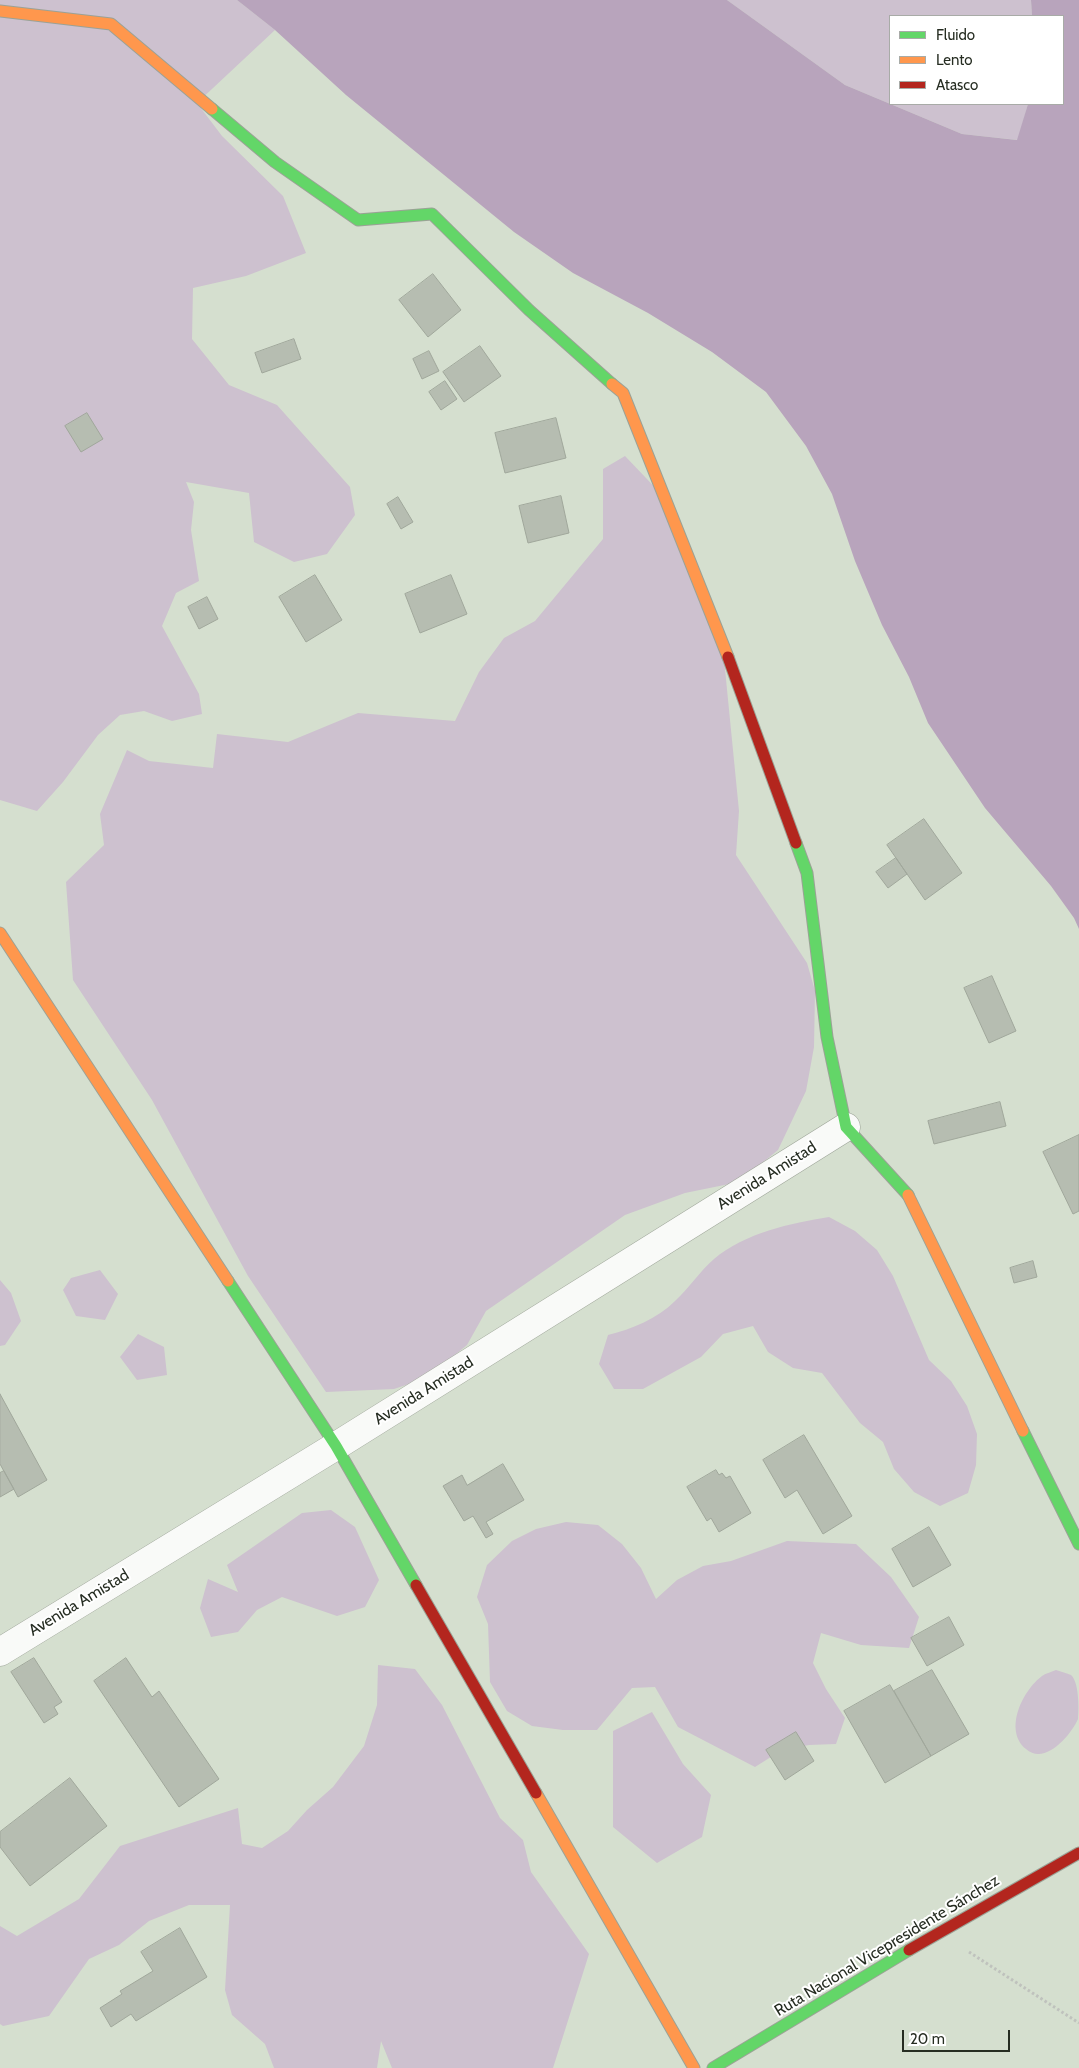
<!DOCTYPE html>
<meta charset="utf-8">
<style>
body{margin:0}
#map{position:relative;width:1079px;height:2068px;overflow:hidden;background:#d5dfcf;font-family:Cabin,sans-serif}
canvas{display:block}
.legend{position:absolute;left:889px;top:15px;width:175px;height:90px;box-sizing:border-box;background:#fff;border:1px solid #a8aba7;margin:0;padding:6px 9px;list-style:none;font-size:15px;color:#262d22}
.legend li{display:flex;align-items:center;gap:10px;height:25px}
.legend b{width:25px;border:1px solid #a8aba7}
.scale{position:absolute;left:902px;top:2030px;width:108px;height:22px;box-sizing:border-box;border:2px solid #262d22;border-top:0;padding-left:6px;font-size:15px;line-height:18px;white-space:nowrap;color:#262d22;-webkit-text-stroke:4px #fff;paint-order:stroke}
</style>
<div id="map">
<canvas width="1079" height="2068"></canvas>
<ul class="legend">
<li><b style="height:6px;background:#63d668"></b>Fluido</li>
<li><b style="height:6px;background:#ff974d"></b>Lento</li>
<li><b style="height:6px;background:#b3261e"></b>Atasco</li>
</ul>
<div class="scale">20 m</div>
</div>
<script>
const ctx = document.querySelector('canvas').getContext('2d');
ctx.lineJoin = 'round';
function paint(path, color) { ctx.fillStyle = color; ctx.fill(path, 'evenodd'); }
function strokePath(path, color, width, dash) { ctx.strokeStyle = color; ctx.lineWidth = width; ctx.lineCap = dash ? 'butt' : 'round'; ctx.setLineDash(dash || []); ctx.stroke(path); }
function drawText(font, color, halo, rows, align = 'center') {
  ctx.font = font + ' Cabin,sans-serif'; ctx.lineWidth = 4; ctx.setLineDash([]); ctx.textBaseline = 'middle'; ctx.strokeStyle = halo; ctx.fillStyle = color; for (const [text, x, y, turn = 0] of rows) {
    ctx.save(); ctx.translate(x, y); ctx.rotate((+turn || 0) * Math.PI / 180); ctx.textAlign = isNaN(turn) ? turn : align; if (halo) ctx.strokeText(text, 0, 0); ctx.fillText(text, 0, 0); ctx.restore();
  }
}
paint(new Path2D(`
 M 0,0 L 237,0 L 275,30 L 197,103 L 222,136 L 283,196 L 306,253 L 246,276 L 193,288 L 192,339 L 229,385 L 277,405 L 350,487 L 355,515 L 327,554 L 294,562 L 254,542 L 249,493 L 186,482 L 194,502 L 191,530 L 199,581 L 176,593 L 162,626 L 199,694 L 202,714 L 172,721 L 144,711 L 120,715 L 98,735 L 63,782 L 37,811 L 0,800 Z
 M 727,0 L 1031,0 L 1032,16 L 890,16 L 890,104 L 1028,104 L 1018,140 L 962,134 L 845,85 Z
 M 625,456 L 667,500 L 724,659 L 739,811 L 736,855 L 807,963 L 815,991 L 814,1047 L 806,1091 L 778,1150 L 739,1182 L 685,1193 L 625,1215 L 486,1311 L 467,1345 L 427,1378 L 394,1389 L 326,1392 L 248,1276 L 152,1100 L 73,980 L 66,882 L 104,845 L 100,814 L 127,750 L 149,761 L 213,768 L 217,734 L 288,742 L 358,713 L 455,721 L 479,672 L 504,638 L 535,621 L 603,539 L 603,469 Z
 M 829,1217 L 855,1231 L 877,1250 L 893,1276 L 929,1360 L 951,1381 L 967,1406 L 977,1434 L 976,1465 L 968,1493 L 940,1506 L 914,1492 L 894,1469 L 883,1442 L 860,1423 L 822,1373 L 793,1368 L 768,1352 L 753,1326 L 723,1334 L 701,1357 L 643,1389 L 614,1389 L 599,1364 L 608,1335 C 632,1329 657,1319 675,1301 C 689,1288 700,1271 714,1259 C 745,1233 791,1223 829,1217 Z
 M 100,1270 L 118,1294 L 105,1320 L 76,1316 L 63,1290 L 71,1278 Z
 M 0,1280 L 11,1293 L 21,1321 L 5,1345 L 0,1346 Z
 M 138,1334 L 164,1347 L 167,1375 L 137,1380 L 120,1357 Z
 M 331,1510 L 355,1527 L 379,1580 L 365,1607 L 337,1616 L 282,1597 L 257,1610 L 238,1632 L 211,1637 L 200,1608 L 208,1579 L 238,1592 L 227,1565 L 302,1513 Z
 M 566,1522 L 598,1525 L 622,1544 L 641,1568 L 656,1599 L 677,1580 L 703,1566 L 731,1561 L 787,1541 L 856,1544 L 891,1577 L 919,1617 L 909,1648 L 861,1645 L 821,1633 L 813,1663 L 826,1689 L 845,1718 L 836,1744 L 809,1745 L 782,1750 L 755,1767 L 678,1727 L 655,1687 L 632,1688 L 597,1730 L 563,1730 L 532,1726 L 507,1711 L 490,1682 L 488,1624 L 477,1597 L 487,1565 L 512,1541 L 536,1529 Z
 M 378,1665 L 415,1669 L 442,1705 L 500,1818 L 523,1840 L 531,1872 L 589,1954 L 553,2068 L 392,2068 L 381,2041 L 377,2068 L 274,2068 L 265,2044 L 232,2015 L 225,1990 L 230,1905 L 189,1905 L 149,1921 L 119,1945 L 89,1959 L 49,2016 L 3,2026 L 0,2024 L 0,1926 L 17,1936 L 79,1899 L 120,1846 L 238,1808 L 242,1844 L 262,1848 L 288,1831 L 307,1810 L 333,1787 L 364,1746 L 377,1705 Z
 M 1056,1670 C 1061,1672 1067,1673 1071,1675 C 1079,1682 1079,1708 1078,1719 C 1071,1735 1045,1766 1026,1749 C 1003,1730 1023,1690 1042,1676 C 1046,1673 1052,1672 1056,1670 Z
 M 652,1712 L 683,1764 L 711,1795 L 702,1837 L 657,1863 L 613,1827 L 613,1731 Z`), '#cdc1cf');
paint(new Path2D(`
 M 237,0 L 727,0 L 845,85 L 962,134 L 1017,140 L 1028,104 L 1063,104 L 1063,16 L 1032,16 L 1031,0 L 1079,0 L 1079,929 L 1074,918 L 1051,886 L 985,808 L 928,723 L 909,677 L 882,625 L 855,561 L 832,494 L 806,446 L 766,392 L 712,352 L 648,313 L 573,273 L 514,232 L 346,95 L 275,30 Z`), '#b8a4bc');
const building = new Path2D(`
 M 433,274 L 461,310 L 428,337 L 399,300 Z
 M 294,339 L 301,359 L 262,373 L 255,353 Z
 M 480,346 L 501,376 L 464,402 L 443,372 Z
 M 429,351 L 439,371 L 422,379 L 413,359 Z
 M 445,381 L 457,399 L 441,410 L 429,392 Z
 M 87,413 L 103,439 L 81,452 L 65,426 Z
 M 556,418 L 566,458 L 505,473 L 495,433 Z
 M 561,496 L 569,533 L 528,543 L 519,506 Z
 M 398,497 L 413,522 L 401,529 L 387,504 Z
 M 315,575 L 342,620 L 306,642 L 279,597 Z
 M 451,575 L 467,614 L 420,633 L 405,594 Z
 M 207,597 L 218,619 L 199,629 L 188,607 Z
 M 924,819 L 962,873 L 925,900 L 887,845 Z
 M 896,858 L 907,874 L 888,888 L 876,872 Z
 M 992,976 L 1016,1031 L 989,1043 L 964,988 Z
 M 1000,1102 L 1006,1126 L 934,1144 L 928,1121 Z
 M 1079,1135 L 1079,1211 L 1073,1214 L 1043,1152 Z
 M 1033,1261 L 1037,1277 L 1014,1283 L 1010,1268 Z
 M 0,1394 L 47,1480 L 18,1497 L 0,1464 Z
 M 804,1435 L 852,1516 L 823,1534 L 797,1490 L 785,1498 L 763,1460 Z
 M 503,1464 L 524,1500 L 486,1522 L 493,1534 L 486,1538 L 473,1516 L 464,1521 L 443,1486 L 462,1475 L 467,1485 Z
 M 716,1470 L 719,1475 L 722,1473 L 726,1478 L 730,1476 L 751,1513 L 719,1532 L 711,1518 L 707,1521 L 687,1487 Z
 M 4,1471 L 14,1489 L 0,1497 L 0,1473 Z
 M 929,1527 L 951,1565 L 913,1587 L 892,1549 Z
 M 949,1617 L 964,1645 L 927,1666 L 911,1638 Z
 M 34,1658 L 62,1702 L 54,1707 L 58,1714 L 44,1723 L 11,1672 Z
 M 126,1658 L 152,1697 L 159,1691 L 219,1779 L 179,1807 L 94,1681 Z
 M 932,1670 L 969,1734 L 931,1756 L 894,1691 Z
 M 890,1685 L 931,1756 L 885,1783 L 844,1711 Z
 M 796,1732 L 814,1761 L 785,1780 L 766,1750 Z
 M 70,1778 L 107,1826 L 30,1886 L 0,1847 L 0,1832 Z
 M 180,1928 L 207,1977 L 136,2021 L 131,2014 L 111,2027 L 100,2008 L 122,1994 L 120,1991 L 153,1971 L 141,1952 Z`);
paint(building, '#b6bdb1');
strokePath(building, '#a0a79b', 1);
const street = new Path2D(`
 M 0,1652 L 336,1446 L 846,1127`);
const fast = new Path2D(`
 M 212,109 L 275,162 L 358,220 L 432,214 L 529,310 L 612,384
 M 796,843 L 807,873 L 827,1037 L 846,1127 L 908,1195
 M 228,1281 L 336,1446 L 416,1585
 M 1023,1431 L 1079,1544
 M 713,2068 L 909,1950`);
const slow = new Path2D(`
 M 0,11 L 111,24 L 212,109
 M 612,384 L 623,393 L 728,657
 M 0,933 L 228,1281
 M 908,1195 L 1023,1431
 M 536,1793 L 694,2068`);
const jam = new Path2D(`
 M 728,657 L 796,843
 M 416,1585 L 536,1793
 M 909,1950 L 1079,1853`);
strokePath(street, '#9ba296', 29);
strokePath(fast, '#9ba296', 13);
strokePath(slow, '#9ba296', 13);
strokePath(jam, '#9ba296', 13);
strokePath(new Path2D(`
 M 969,1952 L 1079,2023`), '#bfc2bd', 3, [2.5, 2.5]);
strokePath(street, '#f9faf8', 28);
strokePath(fast, '#63d668', 11);
strokePath(slow, '#ff974d', 11);
strokePath(jam, '#b3261e', 11);
drawText('16px', '#262d22', '#fff', [
 ["Avenida Amistad",767,1176,-32],
 ["Avenida Amistad",424,1391,-32],
 ["Avenida Amistad",79,1603,-31],
 ["Ruta Nacional Vicepresidente Sánchez",887,1946,-31]
]);
</script>
